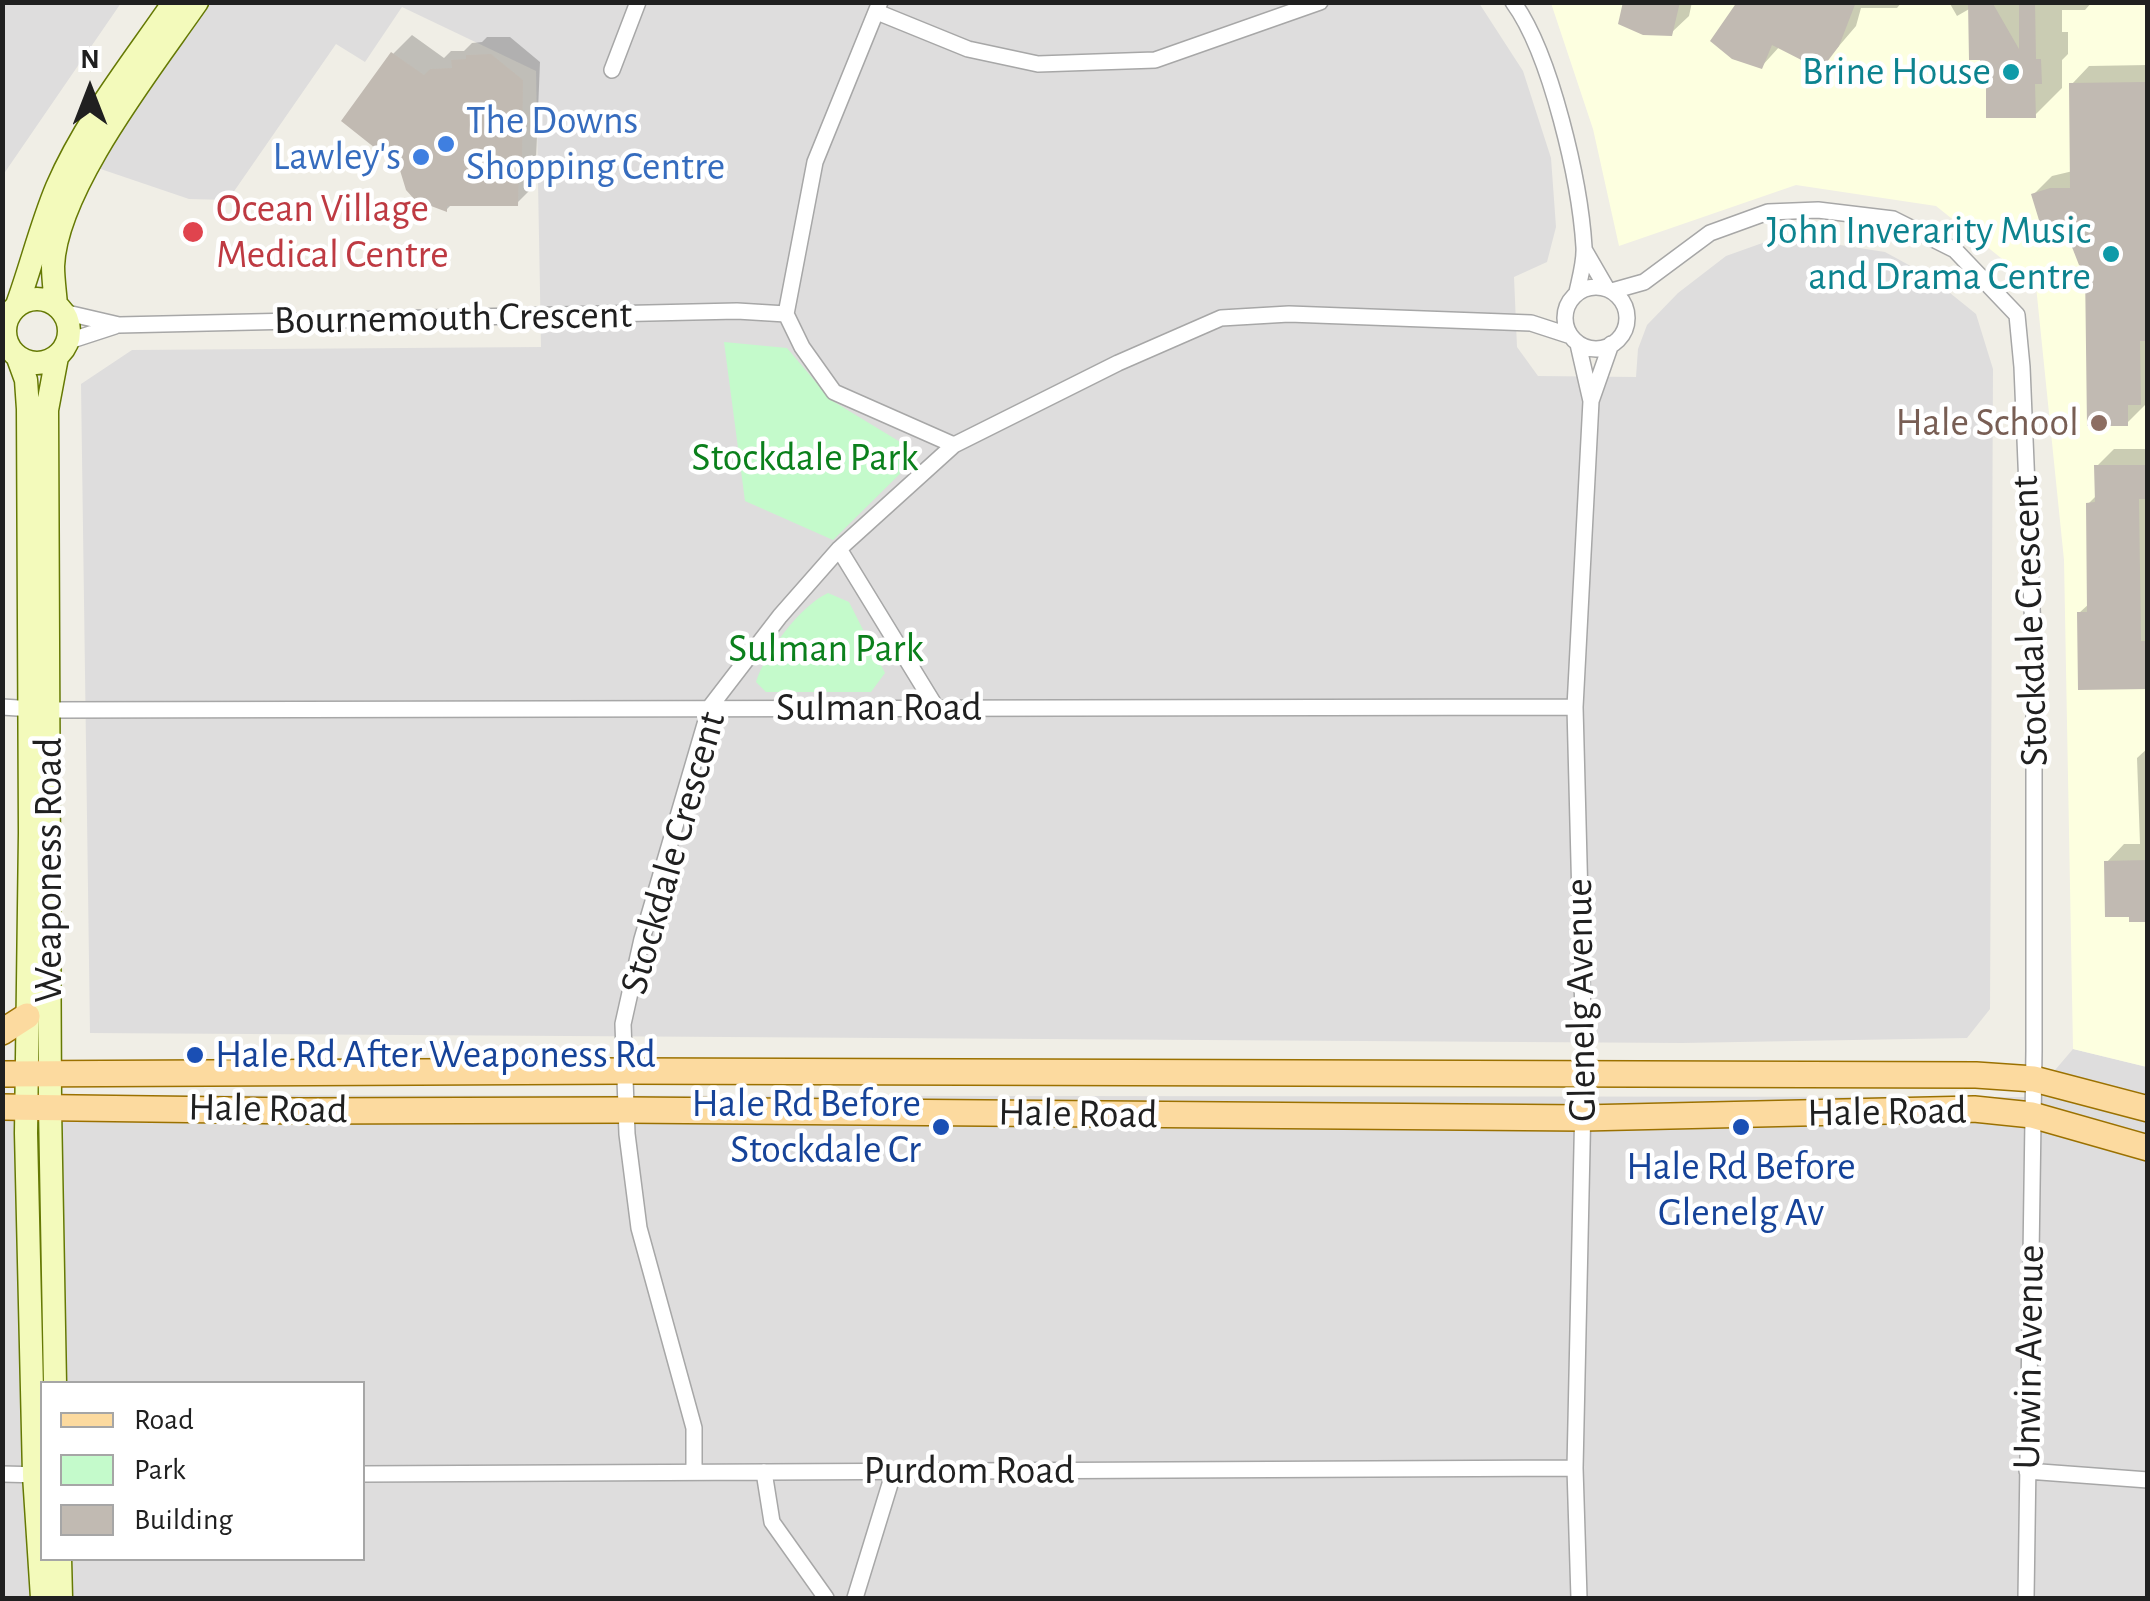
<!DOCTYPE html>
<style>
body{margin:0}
#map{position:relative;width:2150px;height:1601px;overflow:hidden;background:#f0eee6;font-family:"Alegreya Sans",sans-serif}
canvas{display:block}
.frame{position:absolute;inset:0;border:5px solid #202020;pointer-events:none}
.legend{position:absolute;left:40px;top:1381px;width:325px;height:180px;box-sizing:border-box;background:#fff;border:2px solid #a6a6a6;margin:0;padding:12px 18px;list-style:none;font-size:30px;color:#202020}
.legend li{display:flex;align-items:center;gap:20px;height:50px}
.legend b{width:50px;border:2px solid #a6a6a6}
.north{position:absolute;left:40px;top:40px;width:100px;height:100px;-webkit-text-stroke:8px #fff;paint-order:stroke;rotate:0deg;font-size:28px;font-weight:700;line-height:40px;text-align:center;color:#202020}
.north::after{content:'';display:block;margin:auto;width:35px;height:45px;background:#202020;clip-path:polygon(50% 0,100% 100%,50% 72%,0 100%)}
</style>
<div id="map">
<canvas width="2150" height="1601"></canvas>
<div class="frame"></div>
<ul class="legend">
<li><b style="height:12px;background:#fcda9f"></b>Road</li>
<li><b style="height:28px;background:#c4facb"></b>Park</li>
<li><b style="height:28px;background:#c1bab2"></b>Building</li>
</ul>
<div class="north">N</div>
</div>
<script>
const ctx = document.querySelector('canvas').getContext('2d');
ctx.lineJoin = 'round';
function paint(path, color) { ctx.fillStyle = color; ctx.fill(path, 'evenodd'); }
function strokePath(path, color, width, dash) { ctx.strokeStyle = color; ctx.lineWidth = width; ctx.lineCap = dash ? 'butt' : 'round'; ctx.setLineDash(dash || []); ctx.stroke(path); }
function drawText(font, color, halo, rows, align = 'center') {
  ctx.font = font + ' "Alegreya Sans",sans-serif'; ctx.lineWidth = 9; ctx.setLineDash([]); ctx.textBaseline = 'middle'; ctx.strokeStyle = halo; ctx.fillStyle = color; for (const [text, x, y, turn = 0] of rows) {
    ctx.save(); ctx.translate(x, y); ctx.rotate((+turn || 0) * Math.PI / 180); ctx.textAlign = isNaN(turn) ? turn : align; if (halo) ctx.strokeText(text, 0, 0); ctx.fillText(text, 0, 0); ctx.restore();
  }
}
paint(new Path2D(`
 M 3,2 L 121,3 L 3,175 L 2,3 Z
 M 202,3 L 1479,3 L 1523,71 L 1551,158 L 1556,227 L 1547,262 L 1514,277 L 1517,347 L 1538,376 L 1636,377 L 1638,349 L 1647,325 L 1678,293 L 1726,256 L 1782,236 L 1885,252 L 1929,276 L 1976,314 L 1993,369 L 1990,1009 L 1967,1038 L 1682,1043 L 90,1033 L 81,384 L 132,350 L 541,347 L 536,71 L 402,7 L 365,62 L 336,44 L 228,200 L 189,199 L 83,163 Z
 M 2073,1049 L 2147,1067 L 2147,1598 L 3,1598 L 3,1095 L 2032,1097 ZM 42,1384 L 362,1384 L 362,1558 L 42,1558 Z`), '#dedddd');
paint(new Path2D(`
 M 1551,3 L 2147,3 L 2147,1067 L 2073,1049 L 2064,560 L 2036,286 L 1936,206 L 1796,185 L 1619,246 L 1593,129 Z`), '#fdffe0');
paint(new Path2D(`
 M 724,342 L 787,348 L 831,400 L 920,454 L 833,540 L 745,501 Z
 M 828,593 L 849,602 L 885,673 L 871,692 L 766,692 L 756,682 C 765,653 801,605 828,593 Z`), '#c4facb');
paint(new Path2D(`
 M 1625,2 L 1692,2 L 1689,16 L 1671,33 Z
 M 1740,2 L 1902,2 L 1897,8 L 1861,8 L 1856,26 L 1821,67 L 1780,46 L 1761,67 Z
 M 1949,2 L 2092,2 L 2085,10 L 2062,10 L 2062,32 L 2068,32 L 2068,54 L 2062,60 L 2062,88 L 2035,115 L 1989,84 L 1971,8 L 1957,16 Z
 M 412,35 L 444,58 L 451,51 L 464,51 L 472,43 L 482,42 L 487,37 L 510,37 L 540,62 L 535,185 L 517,203 L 452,204 L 447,209 L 393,54 Z
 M 2148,65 L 2148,394 L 2145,405 L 2127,423 L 2087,267 L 2072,240 L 2034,194 L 2052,176 L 2073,171 L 2072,84 L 2089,66 Z
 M 2114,449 L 2148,449 L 2148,686 L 2079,613 L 2090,603 L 2088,504 L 2097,495 L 2097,466 Z
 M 2148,748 L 2148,919 L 2107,862 L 2124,844 L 2140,844 L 2137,758 Z`), '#0003');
paint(new Path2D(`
 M 1623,2 L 1680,2 L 1672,36 L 1643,35 L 1618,24 Z
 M 1737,2 L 1856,2 L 1839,46 L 1821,70 L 1772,45 L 1762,69 L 1732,59 L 1710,41 Z
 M 1968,2 L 1992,2 L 2019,49 L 2019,2 L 2035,2 L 2036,59 L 2041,59 L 2042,84 L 2035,84 L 2036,118 L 1986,118 L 1986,86 L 1980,86 L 1980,60 L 1969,60 Z
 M 391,52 L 424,75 L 430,69 L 452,68 L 451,60 L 466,59 L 466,55 L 491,54 L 523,80 L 522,168 L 519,168 L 518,206 L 447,206 L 447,212 L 415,200 L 406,190 L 399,167 L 341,121 Z
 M 2145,82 L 2148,341 L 2140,341 L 2141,405 L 2128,405 L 2128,426 L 2087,426 L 2085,268 L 2079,265 L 2070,242 L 2042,230 L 2031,194 L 2050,188 L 2070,188 L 2069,83 Z
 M 2094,465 L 2148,465 L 2148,499 L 2139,499 L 2141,641 L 2148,641 L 2148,689 L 2078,690 L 2077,612 L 2087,612 L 2086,503 L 2095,502 Z
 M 2148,860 L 2148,922 L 2129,922 L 2129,917 L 2105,917 L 2104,861 Z`), '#c1bab2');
const minor = new Path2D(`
 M 880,2 L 815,162 L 786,314 L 802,347 L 834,392 L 954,445
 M 1513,2 C 1551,54 1580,182 1584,247 C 1585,261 1580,278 1577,292
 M 877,12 L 968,49 L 1038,64 L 1155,60 L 1320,2
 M 612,70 L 638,2
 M 1585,251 L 1607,289
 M1565 318a31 31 0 1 1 62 0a31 31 0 1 1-62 0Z
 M 1612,291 L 1644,282 L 1710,233 L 1768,212 L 1818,210 L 1893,219 L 1955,250 L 2017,315 L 2022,367 L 2034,656 L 2034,1051 L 2026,1598
 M 63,312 L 119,325 L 737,311 L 786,314
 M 69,341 L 115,326
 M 1578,344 L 1591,401 L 1575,707 L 1584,1055 L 1575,1468 L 1579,1598
 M 1591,401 L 1611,344
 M 839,549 L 937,709
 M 2,707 L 49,710 L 1575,707
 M 2027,1471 L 2148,1480
 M 694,1472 L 694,1428 L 639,1228 L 627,1134 L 623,1024 L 642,939 L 710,707 L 780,616 L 839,549 L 954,445 L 1118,363 L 1221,318 L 1289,314 L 1531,323 L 1571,336
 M 764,1472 L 772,1522 L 826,1598
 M 2,1474 L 42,1475
 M 362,1474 L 1575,1468
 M 855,1598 L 894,1471`);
const secondary = new Path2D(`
 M5 331a32 32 0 1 1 64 0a32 32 0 1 1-64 0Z
 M 17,305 C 31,267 41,225 57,187 C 86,120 133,62 174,2
 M 56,305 C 55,292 53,279 53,266 C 56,188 152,67 197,2
 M 18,358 L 26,380 L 28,409 L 30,833 L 26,1133 L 34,1475 L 42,1598
 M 55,1384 L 50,1107 L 47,410 L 57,357
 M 60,1558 L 61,1598`);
const primary = new Path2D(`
 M 2,1032 L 27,1016
 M 2,1074 L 625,1071 L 1976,1075 L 2034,1079 L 2148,1109
 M 2,1107 L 300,1111 L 626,1110 L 1583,1118 L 1974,1109 L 2032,1115 L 2148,1148`);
strokePath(minor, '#a7a7a7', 18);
strokePath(secondary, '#657904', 25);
strokePath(primary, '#9b7100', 28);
strokePath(minor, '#fff', 15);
strokePath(secondary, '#f3fabb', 22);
strokePath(primary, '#fcda9f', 25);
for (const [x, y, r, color] of [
 [2011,72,10,"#0f9aa8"],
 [446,144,10,"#3f7fe0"],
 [421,157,10,"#3f7fe0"],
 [193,232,12,"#e0444e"],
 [2111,254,10,"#0f9aa8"],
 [2099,423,10,"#8d6e63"],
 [195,1055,10,"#1a4fb4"],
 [941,1127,10,"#1a4fb4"],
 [1741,1127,10,"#1a4fb4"]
]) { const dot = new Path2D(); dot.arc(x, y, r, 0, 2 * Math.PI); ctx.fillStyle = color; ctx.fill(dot); strokePath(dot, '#fff', 4); }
drawText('40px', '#0d838f', '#fff', [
 ["Brine House",1991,72],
 ["John Inverarity Music",2091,231],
 ["and Drama Centre",2091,277]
], 'right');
drawText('40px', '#366cbe', '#fff', [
 ["The Downs",466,121],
 ["Shopping Centre",466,167],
 ["Lawley's",401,157,"right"]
], 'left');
drawText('40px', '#be3a42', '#fff', [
 ["Ocean Village",216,209],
 ["Medical Centre",216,255]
], 'left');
drawText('40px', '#202020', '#fff', [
 ["Bournemouth Crescent",453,318,-1],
 ["Stockdale Crescent",2030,621,-92],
 ["Sulman Road",879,708],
 ["Stockdale Crescent",673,853,-74],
 ["Weaponess Road",49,870,-90],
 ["Glenelg Avenue",1581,1000,-91],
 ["Hale Road",268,1109,1],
 ["Hale Road",1887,1112,-1],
 ["Hale Road",1078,1114,1],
 ["Unwin Avenue",2029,1357,-89],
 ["Purdom Road",969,1471]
]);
drawText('40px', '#785e54', '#fff', [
 ["Hale School",2079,423]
], 'right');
drawText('40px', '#0b801c', '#fff', [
 ["Stockdale Park",805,458],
 ["Sulman Park",826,649]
]);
drawText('40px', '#164399', '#fff', [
 ["Hale Rd After Weaponess Rd",215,1055],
 ["Hale Rd Before",921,1104,"right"],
 ["Stockdale Cr",921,1150,"right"],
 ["Hale Rd Before",1741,1167,"center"],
 ["Glenelg Av",1741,1213,"center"]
], 'left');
</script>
